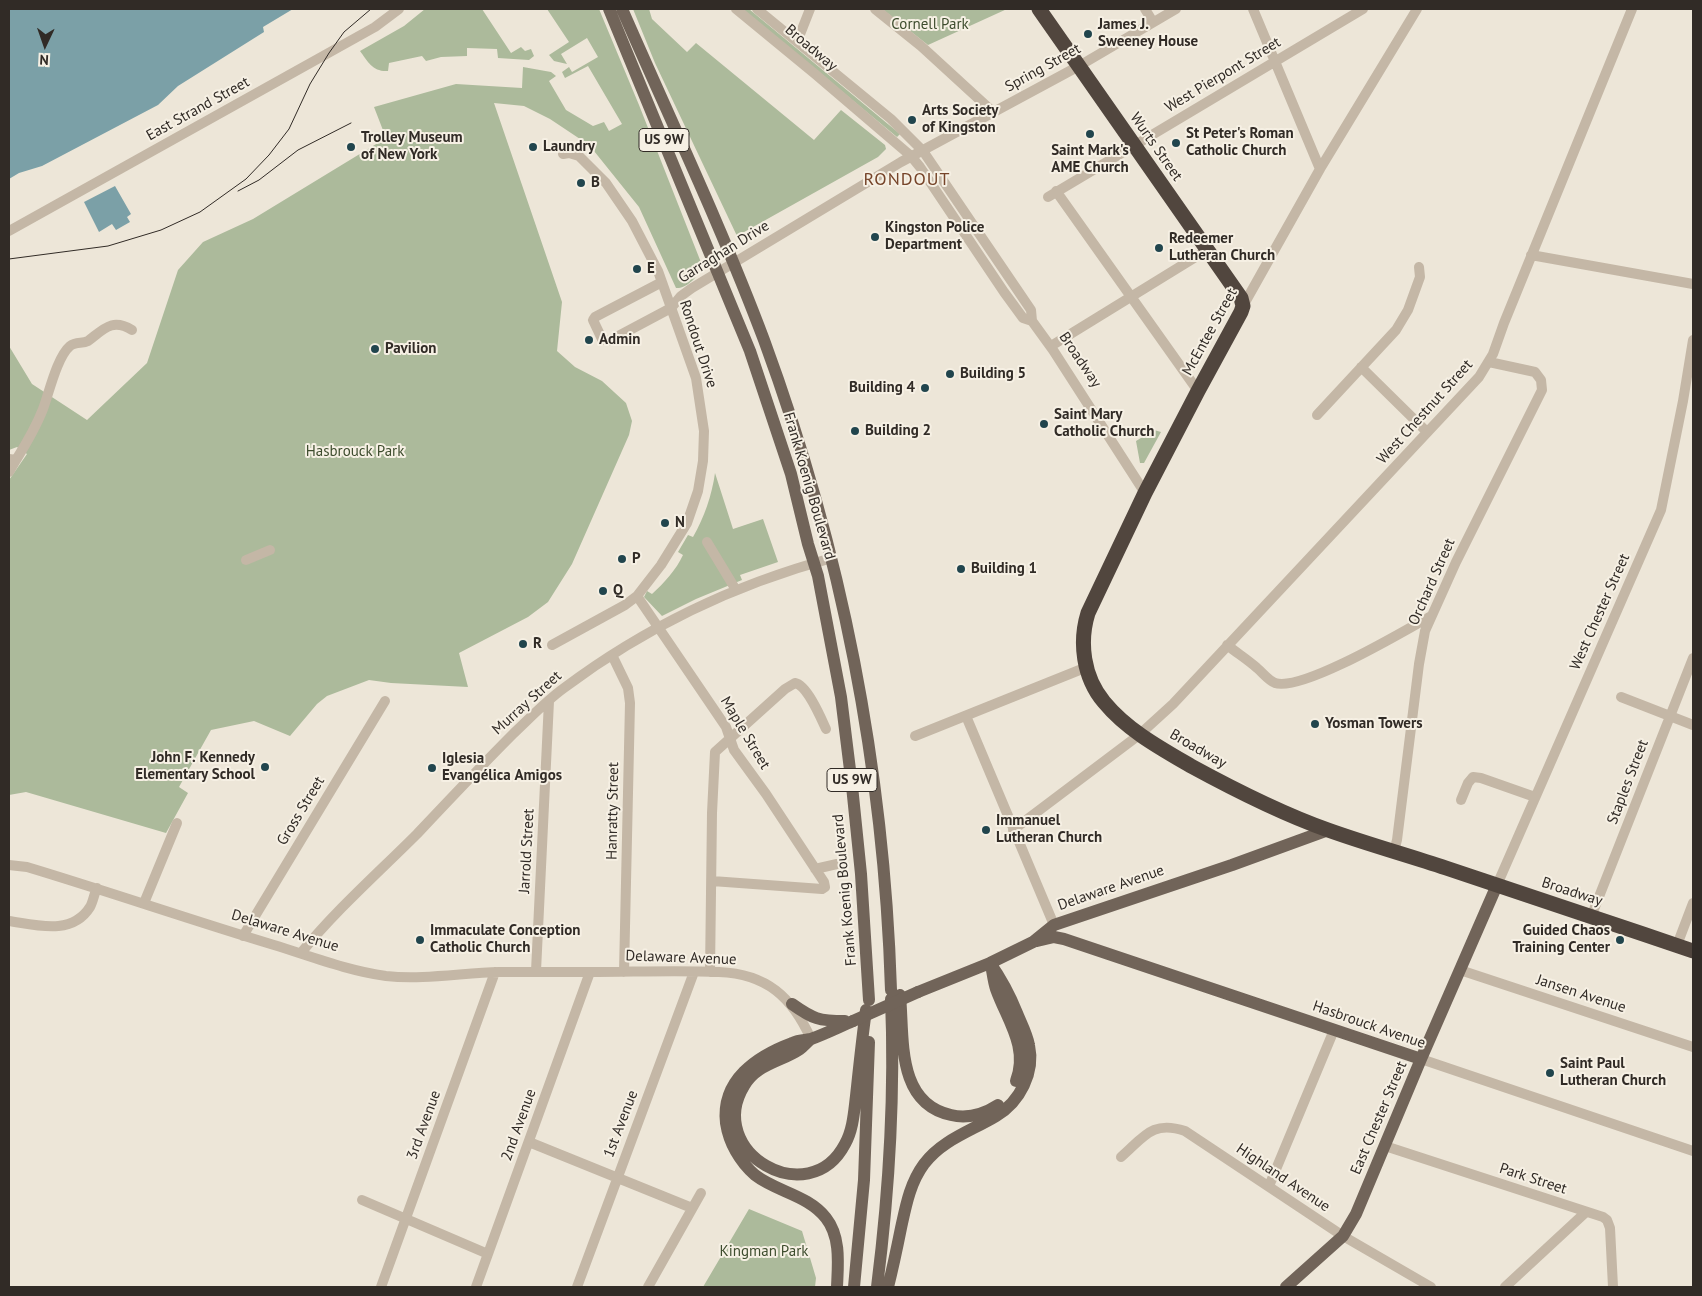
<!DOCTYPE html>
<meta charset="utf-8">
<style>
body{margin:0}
#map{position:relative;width:1702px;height:1296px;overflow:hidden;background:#ede6d8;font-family:"PT Sans",sans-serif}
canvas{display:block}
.frame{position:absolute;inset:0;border:10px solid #312b26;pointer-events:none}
.north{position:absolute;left:20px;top:20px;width:50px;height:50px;-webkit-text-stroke:4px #f6f0e4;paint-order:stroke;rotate:183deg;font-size:14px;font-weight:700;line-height:20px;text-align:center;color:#312b26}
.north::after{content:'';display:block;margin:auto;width:18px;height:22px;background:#312b26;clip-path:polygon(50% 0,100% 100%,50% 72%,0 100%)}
</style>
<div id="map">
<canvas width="1702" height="1296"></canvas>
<div class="frame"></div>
<div class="north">N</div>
</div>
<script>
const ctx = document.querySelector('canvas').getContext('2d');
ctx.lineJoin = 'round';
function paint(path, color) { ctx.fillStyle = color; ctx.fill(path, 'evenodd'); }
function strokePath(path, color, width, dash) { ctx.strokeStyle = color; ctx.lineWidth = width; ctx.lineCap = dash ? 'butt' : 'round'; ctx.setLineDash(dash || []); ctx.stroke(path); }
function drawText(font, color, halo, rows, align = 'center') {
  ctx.font = font + ' "PT Sans",sans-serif'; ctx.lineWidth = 4; ctx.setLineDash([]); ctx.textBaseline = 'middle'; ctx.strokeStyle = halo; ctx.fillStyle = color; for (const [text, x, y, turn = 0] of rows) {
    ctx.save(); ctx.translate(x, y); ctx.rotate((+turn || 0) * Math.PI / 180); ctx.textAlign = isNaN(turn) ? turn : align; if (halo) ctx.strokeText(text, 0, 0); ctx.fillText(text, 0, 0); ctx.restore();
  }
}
paint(new Path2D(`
 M 425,9 L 482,9 L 511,53 L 521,47 L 525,51 L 531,49 L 534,56 L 529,60 L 498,58 L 497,49 L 467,48 L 467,56 L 441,57 L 426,61 L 422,56 L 389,63 L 388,71 C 373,72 368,62 360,51 L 404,26 Z
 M 547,9 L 599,9 L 639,105 L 702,265 C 700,275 687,289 676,288 L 639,207 L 594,151 L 580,139 L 550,119 L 524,106 L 494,103 L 562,302 L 557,351 L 575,367 L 602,381 L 626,403 L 632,421 L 629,435 L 572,564 L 548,602 L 528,617 L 459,653 L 468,687 L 391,683 L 369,680 L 327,696 L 317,704 L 290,736 L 254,721 L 211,730 L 179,787 L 188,793 L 166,833 L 26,792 L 9,795 L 9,480 L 27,454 L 17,447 L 9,450 L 9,346 L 32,384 L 87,420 L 147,363 L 178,270 L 203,242 L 253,219 L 386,138 L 374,107 L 456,84 L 522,88 L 523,67 L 551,72 L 556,76 L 549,81 L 566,110 L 593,126 L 604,122 L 609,131 L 622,124 L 588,66 L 565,78 L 562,72 L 569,67 L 572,72 L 598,57 L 587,38 L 561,54 L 567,64 L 554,61 L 549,55 L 569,42 Z
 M 633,9 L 649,9 L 652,19 L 687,52 L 696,43 L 814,140 L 841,110 L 885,145 L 886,149 L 878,157 L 737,236 L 655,63 Z
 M 742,9 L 749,9 L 900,134 L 897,137 Z
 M 882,9 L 1007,9 L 928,45 Z
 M 1154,430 L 1161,432 L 1144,463 L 1140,463 L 1136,441 Z
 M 715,473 L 733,529 L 763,519 L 778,562 L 740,575 L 742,580 L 696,599 L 662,616 L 644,597 L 647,591 L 652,594 C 664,583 676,570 683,555 L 678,552 L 688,535 L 693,537 C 704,518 712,495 715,473 Z
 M 749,1209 L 802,1231 L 816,1278 L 815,1287 L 703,1287 Z`), '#acba9b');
paint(new Path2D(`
 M 9,9 L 293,9 L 263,27 L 264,32 L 178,86 L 158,105 L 42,166 L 19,173 L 9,179 Z
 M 115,186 L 131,214 L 127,217 L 130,222 L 116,230 L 112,224 L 99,232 L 84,202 Z`), '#7ba0a7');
strokePath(new Path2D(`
 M 736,9 L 815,74 L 911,156 L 920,167 L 1004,292 L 1023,318 L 1032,321
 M 757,9 L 891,119 L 923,151 L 1031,310 L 1032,321 L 1053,350 L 1145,493
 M 875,9 L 921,46 L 993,112
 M 1145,9 L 1153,22
 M 1253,9 L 1320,169
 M 797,42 L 810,9
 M 1056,191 L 1198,391
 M 1048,197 L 1363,9
 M 9,231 L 375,27 L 399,9
 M 1531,255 L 1693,284
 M 662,282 L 595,317 L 593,320 L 602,339 L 609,341 L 671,308 L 681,296 L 692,288 L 901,162 L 1079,66 L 1176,9
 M 1243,306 L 1320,169 L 1417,9
 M 1051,346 L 1207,250
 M 1361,367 L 1427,432
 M 1317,415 L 1396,330 L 1408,310 L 1420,277 L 1419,267
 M 9,459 L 16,460 C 26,444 36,427 43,409 C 49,393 57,357 70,346 C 76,341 82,344 88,341 C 104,329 112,318 132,330
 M 9,472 L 16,460
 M 707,542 L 736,590
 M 246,560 L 270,550
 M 637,596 L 726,727 L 734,750 L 766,794 L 824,882 L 825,887 L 822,889 L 712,881
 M 552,645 L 625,605 L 637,596 L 661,565 L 687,523 L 698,491 L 703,461 L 704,431 L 696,378 L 658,271 L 632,221 L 606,183 L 579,156 L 569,153 L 563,154
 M 1227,645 C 1237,653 1248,660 1257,668 C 1263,673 1268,680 1275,683 C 1302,692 1404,631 1431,616
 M 612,655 L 628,688 L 630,703 L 624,972
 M 1621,697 L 1693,725
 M 966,716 L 1054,925
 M 915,736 L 1087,667
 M 1461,800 L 1468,783 L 1473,777 L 1481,778 L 1535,797
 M 1013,830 L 1139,735 L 1173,704 L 1479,377 L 1493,354 L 1504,323 L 1632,9
 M 1394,851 L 1397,840 L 1419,664 L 1425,631 L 1456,562 L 1542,390 L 1541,380 L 1535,372 L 1489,362
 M 9,865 L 27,867 C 110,892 191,920 274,945 C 310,956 348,971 386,976 C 423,980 462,973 499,972 C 529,972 560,972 590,972 C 633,972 676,970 719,972 C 767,974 792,997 811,1039
 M 815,869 L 837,864
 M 1497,885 L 1661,510 L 1683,401 L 1693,340
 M 144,903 L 177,823
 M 1591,917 L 1693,658
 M 9,921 C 36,925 72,936 90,907 C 93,902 94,894 97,888
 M 243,936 L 385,701
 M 1677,945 L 1693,903
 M 301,953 C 336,910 378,873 417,834 C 449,800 481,766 514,733 C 530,718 546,701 564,688 C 644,628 736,584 832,558
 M 1460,970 L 1693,1047
 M 536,971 L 549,701
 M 710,972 L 712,813 L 715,752 L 785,689 L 795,683 C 807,685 821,718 826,729
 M 1421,1059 L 1693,1151
 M 529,1142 L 692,1208
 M 1385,1146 L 1603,1217 L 1607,1220 L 1610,1228 L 1613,1287
 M 1121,1157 C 1144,1137 1152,1120 1185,1131 L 1343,1236 L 1431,1287
 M 1269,1186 L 1334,1030
 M 362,1200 L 488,1254
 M 381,1287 L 495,972
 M 476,1287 L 590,972
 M 577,1287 L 694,972
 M 648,1287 L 701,1193
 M 1505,1287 L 1586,1212`), '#c4b7a6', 10);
strokePath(new Path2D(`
 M 609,9 L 750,351 L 791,474 L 808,544 L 818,576 L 841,697 L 852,786 L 861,874 L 869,1000
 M 622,9 C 670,119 722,228 764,340 C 841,549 884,768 891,990
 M 1037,941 L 1054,937 L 1064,939 L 1421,1059
 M 992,970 C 993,976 994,983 996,989 C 1007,1020 1029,1047 1016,1081
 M 918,992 L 990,963 L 1033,942 L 1054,925 L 1232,865 L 1328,830
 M 900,995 C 904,1038 896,1103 951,1115 C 968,1119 984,1114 998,1105
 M 792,1004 C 813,1019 819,1021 845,1021
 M 811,1039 C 807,1042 804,1046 800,1049 C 781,1062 756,1064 744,1086 C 704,1152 809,1213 845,1144 C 853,1130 854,1112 856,1096 C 859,1068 862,1039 866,1010
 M 837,1287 C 838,1264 841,1237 826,1218 C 808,1195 777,1192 755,1175 C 740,1162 729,1143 726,1123 C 721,1080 757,1056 792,1043 C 798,1040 805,1040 811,1039 C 825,1034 839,1027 853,1021
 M 854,1287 L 864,1180 L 869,1042
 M 877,1287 C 889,1192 895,1094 891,999
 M 888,1287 C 893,1267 897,1248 901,1228 C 906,1205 910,1183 924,1164 C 942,1140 971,1131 996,1116 C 1020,1102 1035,1072 1029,1045 C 1027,1034 1021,1023 1017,1013 C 1009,993 1002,980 990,963
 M 1286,1287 L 1343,1236 L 1356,1214 L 1421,1059 L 1497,885`), '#716459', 12);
strokePath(new Path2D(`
 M 1039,9 L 1241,298 L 1243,306 L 1241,312 L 1198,391 L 1145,493 L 1088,613 C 1079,642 1083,677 1104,702 C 1127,730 1160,748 1191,766 C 1235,790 1280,813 1328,830 C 1367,844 1407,855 1446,868 C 1529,896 1611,923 1693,951`), '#51463e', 15);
strokePath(new Path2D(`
 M 238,191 L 259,180 L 298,150 L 351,123
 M 9,259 L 108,246 L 161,230 L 200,212 L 246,179 L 269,155 L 289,129 L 310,84 L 329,53 L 344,32 L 371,9`), '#312b26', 1);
strokePath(new Path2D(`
 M 853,1021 L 918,992`), '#716459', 12);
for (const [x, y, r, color] of [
 [1088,34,5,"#21454d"],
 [912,120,5,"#21454d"],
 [1090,134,5,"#21454d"],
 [1176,143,5,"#21454d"],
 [351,147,5,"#21454d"],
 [533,147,5,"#21454d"],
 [581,183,5,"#21454d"],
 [875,237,5,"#21454d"],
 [1159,248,5,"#21454d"],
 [637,269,5,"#21454d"],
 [589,340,5,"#21454d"],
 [375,349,5,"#21454d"],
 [950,374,5,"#21454d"],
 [925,388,5,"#21454d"],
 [1044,424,5,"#21454d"],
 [855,431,5,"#21454d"],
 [665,523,5,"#21454d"],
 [622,559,5,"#21454d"],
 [961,569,5,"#21454d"],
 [603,591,5,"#21454d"],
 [523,644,5,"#21454d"],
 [1315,724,5,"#21454d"],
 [265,767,5,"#21454d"],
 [432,768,5,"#21454d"],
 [986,830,5,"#21454d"],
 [420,940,5,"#21454d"],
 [1620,940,5,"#21454d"],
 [1550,1073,5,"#21454d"]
]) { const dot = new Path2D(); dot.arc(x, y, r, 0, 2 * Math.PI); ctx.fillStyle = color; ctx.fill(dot); strokePath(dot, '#f6f0e4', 2); }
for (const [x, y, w] of [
 [664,140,50],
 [852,780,50]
]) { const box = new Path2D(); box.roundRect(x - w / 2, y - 11.5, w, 23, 4); ctx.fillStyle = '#f6f0e4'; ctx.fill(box); strokePath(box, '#312b26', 1); }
drawText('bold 14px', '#312b26', null, [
 ["US 9W",664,140],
 ["US 9W",852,780]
]);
drawText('15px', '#3d4c2d', '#f6f0e4', [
 ["Cornell Park",930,25],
 ["Hasbrouck Park",355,452],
 ["Kingman Park",764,1252]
]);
drawText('bold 15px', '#312b26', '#f6f0e4', [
 ["James J.",1098,25],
 ["Sweeney House",1098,42],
 ["Arts Society",922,111],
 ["of Kingston",922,128],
 ["St Peter's Roman",1186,134],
 ["Catholic Church",1186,151],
 ["Trolley Museum",361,138],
 ["of New York",361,155],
 ["Laundry",543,147],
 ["Saint Mark's",1090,151,"center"],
 ["AME Church",1090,168,"center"],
 ["B",591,183],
 ["Kingston Police",885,228],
 ["Department",885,245],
 ["Redeemer",1169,239],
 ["Lutheran Church",1169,256],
 ["E",647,269],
 ["Admin",599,340],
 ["Pavilion",385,349],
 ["Building 5",960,374],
 ["Building 4",915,388,"right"],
 ["Saint Mary",1054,415],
 ["Catholic Church",1054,432],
 ["Building 2",865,431],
 ["N",675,523],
 ["P",632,559],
 ["Building 1",971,569],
 ["Q",613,591],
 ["R",533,644],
 ["Yosman Towers",1325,724],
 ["John F. Kennedy",255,758,"right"],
 ["Elementary School",255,775,"right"],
 ["Iglesia",442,759],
 ["Evangélica Amigos",442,776],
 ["Immanuel",996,821],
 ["Lutheran Church",996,838],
 ["Immaculate Conception",430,931],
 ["Catholic Church",430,948],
 ["Guided Chaos",1610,931,"right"],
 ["Training Center",1610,948,"right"],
 ["Saint Paul",1560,1064],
 ["Lutheran Church",1560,1081]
], 'left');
drawText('15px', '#312b26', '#f6f0e4', [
 ["Broadway",811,48,40],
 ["Spring Street",1043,68,-29],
 ["West Pierpont Street",1223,75,-31],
 ["East Strand Street",198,109,-29],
 ["Wurts Street",1156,147,55],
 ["Garraghan Drive",724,252,-32],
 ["McEntee Street",1210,332,-61],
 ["Rondout Drive",698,344,72],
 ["Broadway",1080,360,56],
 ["West Chestnut Street",1425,412,-48],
 ["Frank Koenig Boulevard",809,486,74],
 ["Orchard Street",1432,582,-66],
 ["West Chester Street",1600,612,-66],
 ["Murray Street",527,703,-42],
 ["Maple Street",745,733,59],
 ["Broadway",1198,749,30],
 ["Staples Street",1628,782,-69],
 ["Gross Street",301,811,-59],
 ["Hanratty Street",613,811,-89],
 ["Jarrold Street",527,851,-87],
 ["Delaware Avenue",1111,888,-19],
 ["Frank Koenig Boulevard",845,890,-95],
 ["Broadway",1572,892,18],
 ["Delaware Avenue",285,931,17],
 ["Delaware Avenue",681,958,2],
 ["Jansen Avenue",1581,994,18],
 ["Hasbrouck Avenue",1369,1025,19],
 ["East Chester Street",1379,1118,-67],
 ["1st Avenue",621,1124,-69],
 ["3rd Avenue",424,1125,-70],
 ["2nd Avenue",519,1125,-70],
 ["Highland Avenue",1283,1178,34],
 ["Park Street",1533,1179,18]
]);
ctx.letterSpacing = '1px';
drawText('18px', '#764429', '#f6f0e4', [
 ["RONDOUT",907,180]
]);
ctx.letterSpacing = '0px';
</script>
